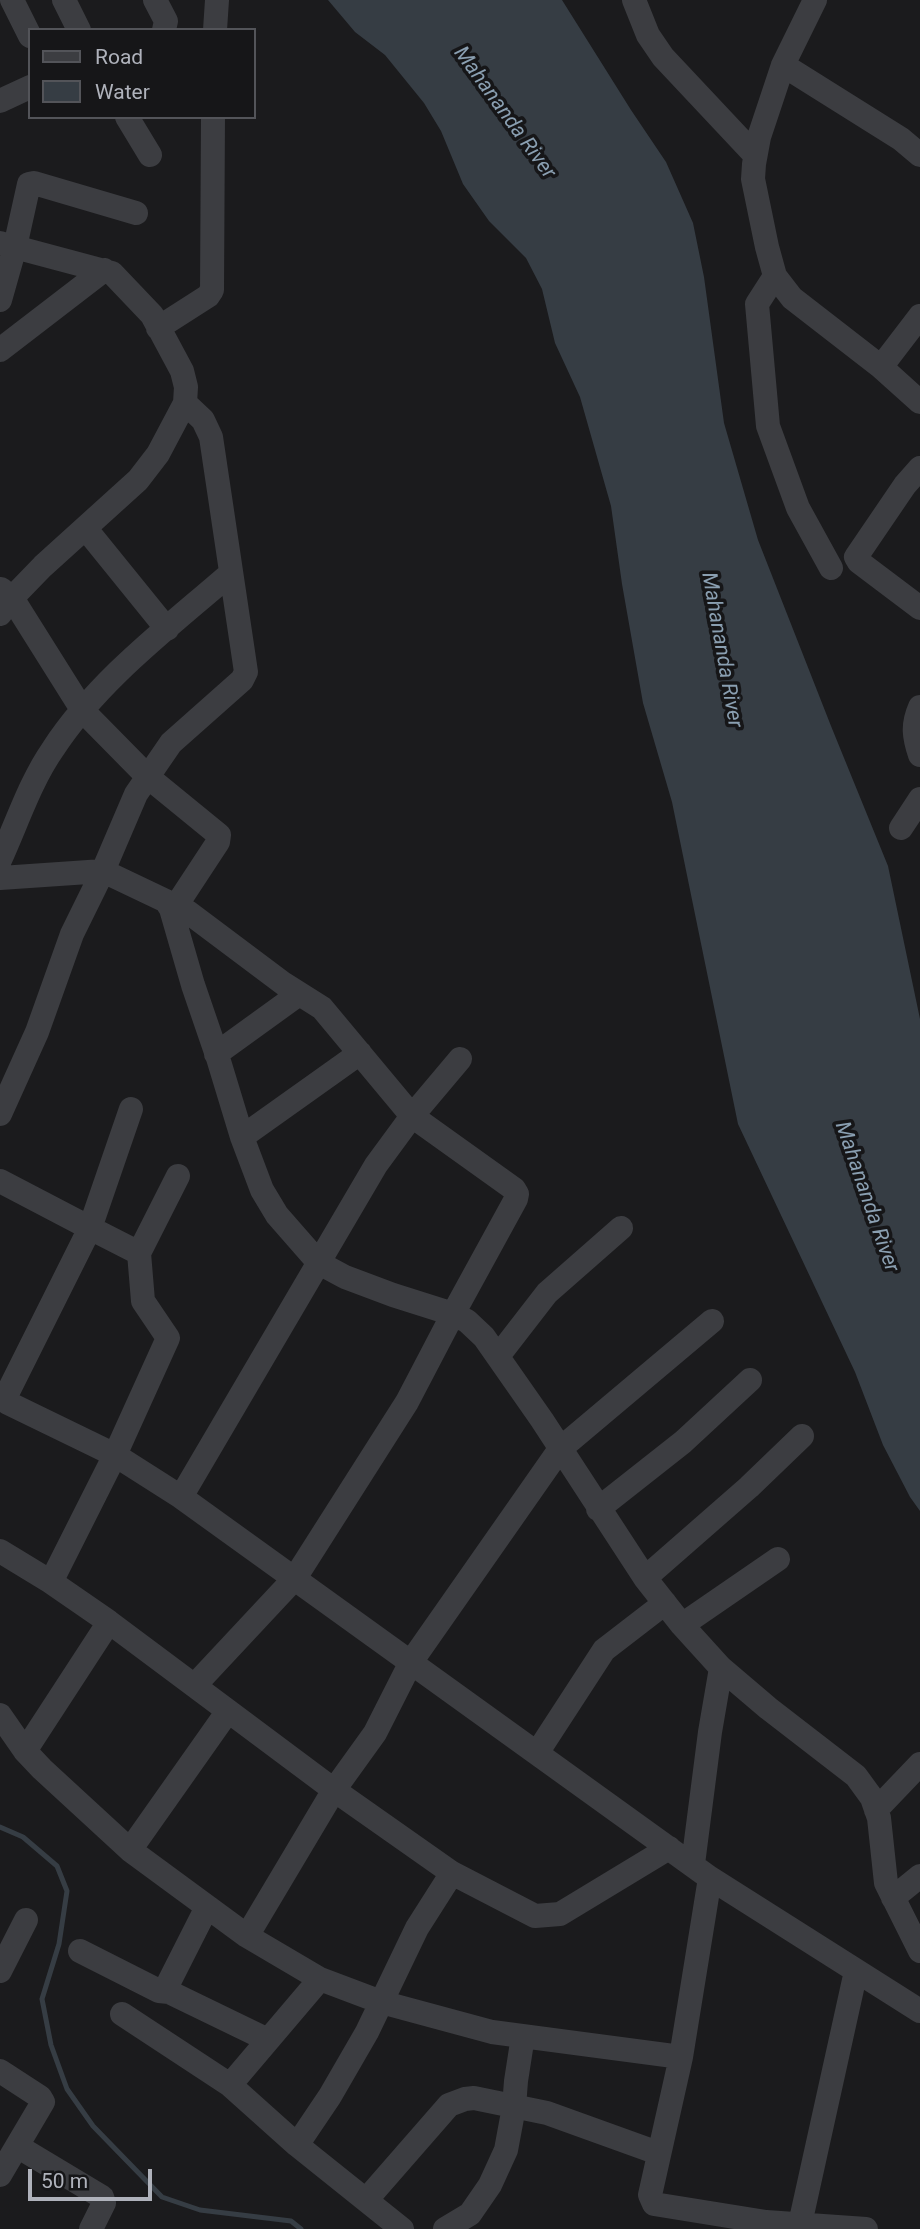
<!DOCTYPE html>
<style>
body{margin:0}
#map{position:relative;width:920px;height:2229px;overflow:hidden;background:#1b1b1d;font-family:Roboto,sans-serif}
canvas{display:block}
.legend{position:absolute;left:28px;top:28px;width:228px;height:91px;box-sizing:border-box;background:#161618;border:2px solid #535459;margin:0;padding:9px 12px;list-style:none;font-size:21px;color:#afb2bb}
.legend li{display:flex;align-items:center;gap:14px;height:35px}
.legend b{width:35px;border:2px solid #535459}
.scale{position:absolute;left:28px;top:2169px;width:124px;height:32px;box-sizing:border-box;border:4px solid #afb2bb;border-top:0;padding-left:9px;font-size:21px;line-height:24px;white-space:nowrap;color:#afb2bb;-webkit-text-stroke:5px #161618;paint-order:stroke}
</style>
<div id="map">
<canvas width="920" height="2229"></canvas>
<ul class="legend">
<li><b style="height:9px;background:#3c3d41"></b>Road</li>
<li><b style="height:19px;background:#363d44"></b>Water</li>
</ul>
<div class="scale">50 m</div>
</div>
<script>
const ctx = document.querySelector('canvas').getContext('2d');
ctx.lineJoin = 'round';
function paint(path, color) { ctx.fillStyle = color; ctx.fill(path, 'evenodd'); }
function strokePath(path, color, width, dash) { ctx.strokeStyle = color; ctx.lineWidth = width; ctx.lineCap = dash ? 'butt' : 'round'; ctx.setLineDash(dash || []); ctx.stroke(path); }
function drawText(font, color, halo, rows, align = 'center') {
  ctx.font = font + ' Roboto,sans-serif'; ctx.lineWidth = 7; ctx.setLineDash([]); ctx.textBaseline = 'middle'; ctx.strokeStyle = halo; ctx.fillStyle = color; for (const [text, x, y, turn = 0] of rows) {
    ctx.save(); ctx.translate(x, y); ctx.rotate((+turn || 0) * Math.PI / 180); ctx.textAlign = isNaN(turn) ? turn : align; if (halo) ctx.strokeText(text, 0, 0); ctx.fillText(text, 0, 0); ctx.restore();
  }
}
paint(new Path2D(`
 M 328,0 L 562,0 L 631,110 L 666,162 L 693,223 L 704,277 L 724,423 L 758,540 L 831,726 L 888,866 L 920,1019 L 920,1511 L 910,1497 L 883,1445 L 855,1372 L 738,1124 L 672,802 L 643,703 L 622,584 L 611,506 L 580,397 L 555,343 L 542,289 L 526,258 L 489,221 L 463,184 L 441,131 L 424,103 L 385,55 L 355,32 Z`), '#363d44');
strokePath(new Path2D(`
 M 0,1827 L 23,1837 L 57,1866 L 67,1891 L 59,1944 L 42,1999 L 51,2045 L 67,2089 L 93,2126 L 162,2197 L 200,2210 L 291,2221 L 301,2229`), '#363d44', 5);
strokePath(new Path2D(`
 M 12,0 L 30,36
 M 64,0 L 79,30
 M 155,0 L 166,21 L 164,30
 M 634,0 L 648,35 L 663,57 L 755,155
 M 815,0 L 783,65 L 759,137 L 754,164 L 753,179 L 767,247 L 775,276 L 792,298 L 881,367 L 920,402
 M 215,30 L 217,0
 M 783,65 L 901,139 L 920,155
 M 0,101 L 30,87
 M 127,117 L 150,155
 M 0,243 L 112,273 L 152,315 L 182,371 L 186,387 L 185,403 L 158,454 L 138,480 L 43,566 L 12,598 L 0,614
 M 775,276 L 757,304 L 768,426 L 798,508 L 831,568
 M 0,300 L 15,247 L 29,184 L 34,183 L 136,213
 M 158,328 L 208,296 L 212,290 L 213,117
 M 0,350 L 104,270
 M 881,367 L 920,316
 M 920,468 L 905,485 L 856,557 L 859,562 L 920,608
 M 86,529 L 167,629
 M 1,589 L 12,598 L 83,711 L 148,777 L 219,835 L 218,842 L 174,909
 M 920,707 C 912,725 914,737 920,755
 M 901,828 L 920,799
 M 0,860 C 17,823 30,782 53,749 C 98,680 169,627 231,573
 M 0,878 L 103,871 L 166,901 L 171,909 L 193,985 L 218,1058 L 242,1137 L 262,1190 L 277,1215 L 319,1263 L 345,1277 L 393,1295 L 453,1314 L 467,1321 L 484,1337 L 542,1420 L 645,1578 L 682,1625 L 721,1668 L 768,1708 L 856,1776 L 872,1798 L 879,1818 L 886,1883 L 920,1951
 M 171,909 L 188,912 L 284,984 L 322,1008 L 412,1116 L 514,1189 L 517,1194 L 516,1199 L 453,1314 L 407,1402 L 295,1578 L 195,1685
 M 216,1054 L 299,994
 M 0,1114 L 37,1032 L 72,934 L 103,871 L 136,794 L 171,743 L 242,680 L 246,672 L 211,437 L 203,420 L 185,403
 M 242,1137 L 360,1053
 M 0,1181 L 90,1228 L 8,1392 L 6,1401 L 8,1403 L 115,1455 L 181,1497 L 710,1878 L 920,2011
 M 139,1253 L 178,1176
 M 499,1355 L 547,1293 L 621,1228
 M 181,1497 L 376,1165 L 412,1116 L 460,1059
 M 598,1509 L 683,1442 L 750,1380
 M 0,1551 L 51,1582 L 109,1622 L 334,1790 L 452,1873 L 535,1916 L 560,1914 L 669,1848
 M 645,1578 L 749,1487 L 802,1436
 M 51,1582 L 115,1455 L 168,1338 L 143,1301 L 139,1253 L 90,1228 L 131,1109
 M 682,1625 L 778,1559
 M 0,1715 L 25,1751 L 42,1769 L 130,1850 L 247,1936 L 320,1979 L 381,2002 L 492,2032 L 681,2057 L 710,1878
 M 25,1751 L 109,1622
 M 537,1753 L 604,1650 L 665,1603
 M 876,1810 L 920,1764
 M 130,1850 L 228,1711
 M 693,1864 L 710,1732 L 721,1668
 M 893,1898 L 920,1876
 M 207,1907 L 168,1984 L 169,1992 L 268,2040
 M 247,1936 L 334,1790 L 375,1733 L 411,1662 L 560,1449 L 712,1321
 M 80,1951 L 159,1991 L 169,1992
 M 0,1971 L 26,1920
 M 122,2014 L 230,2085 L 297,2145
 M 681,2057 L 650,2195 L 654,2204 L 766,2222 L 866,2229
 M 0,2071 L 40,2097 L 43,2102 L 0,2175
 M 230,2085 L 320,1979
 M 17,2146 L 102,2197 L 104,2203 L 91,2229
 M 367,2199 L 449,2105 L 465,2099 L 474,2098 L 547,2113 L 658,2153
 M 800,2224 L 856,1971
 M 402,2229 L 297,2145 L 330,2096 L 367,2032 L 417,1928 L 452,1873
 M 445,2229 L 470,2214 L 490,2185 L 506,2150 L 514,2107 L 516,2081 L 523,2036`), '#3c3d41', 24);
drawText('italic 21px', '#8a9fb1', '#161618', [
 ["Mahananda River",504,113,54],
 ["Mahananda River",721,650,80],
 ["Mahananda River",866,1197,71]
]);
</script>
